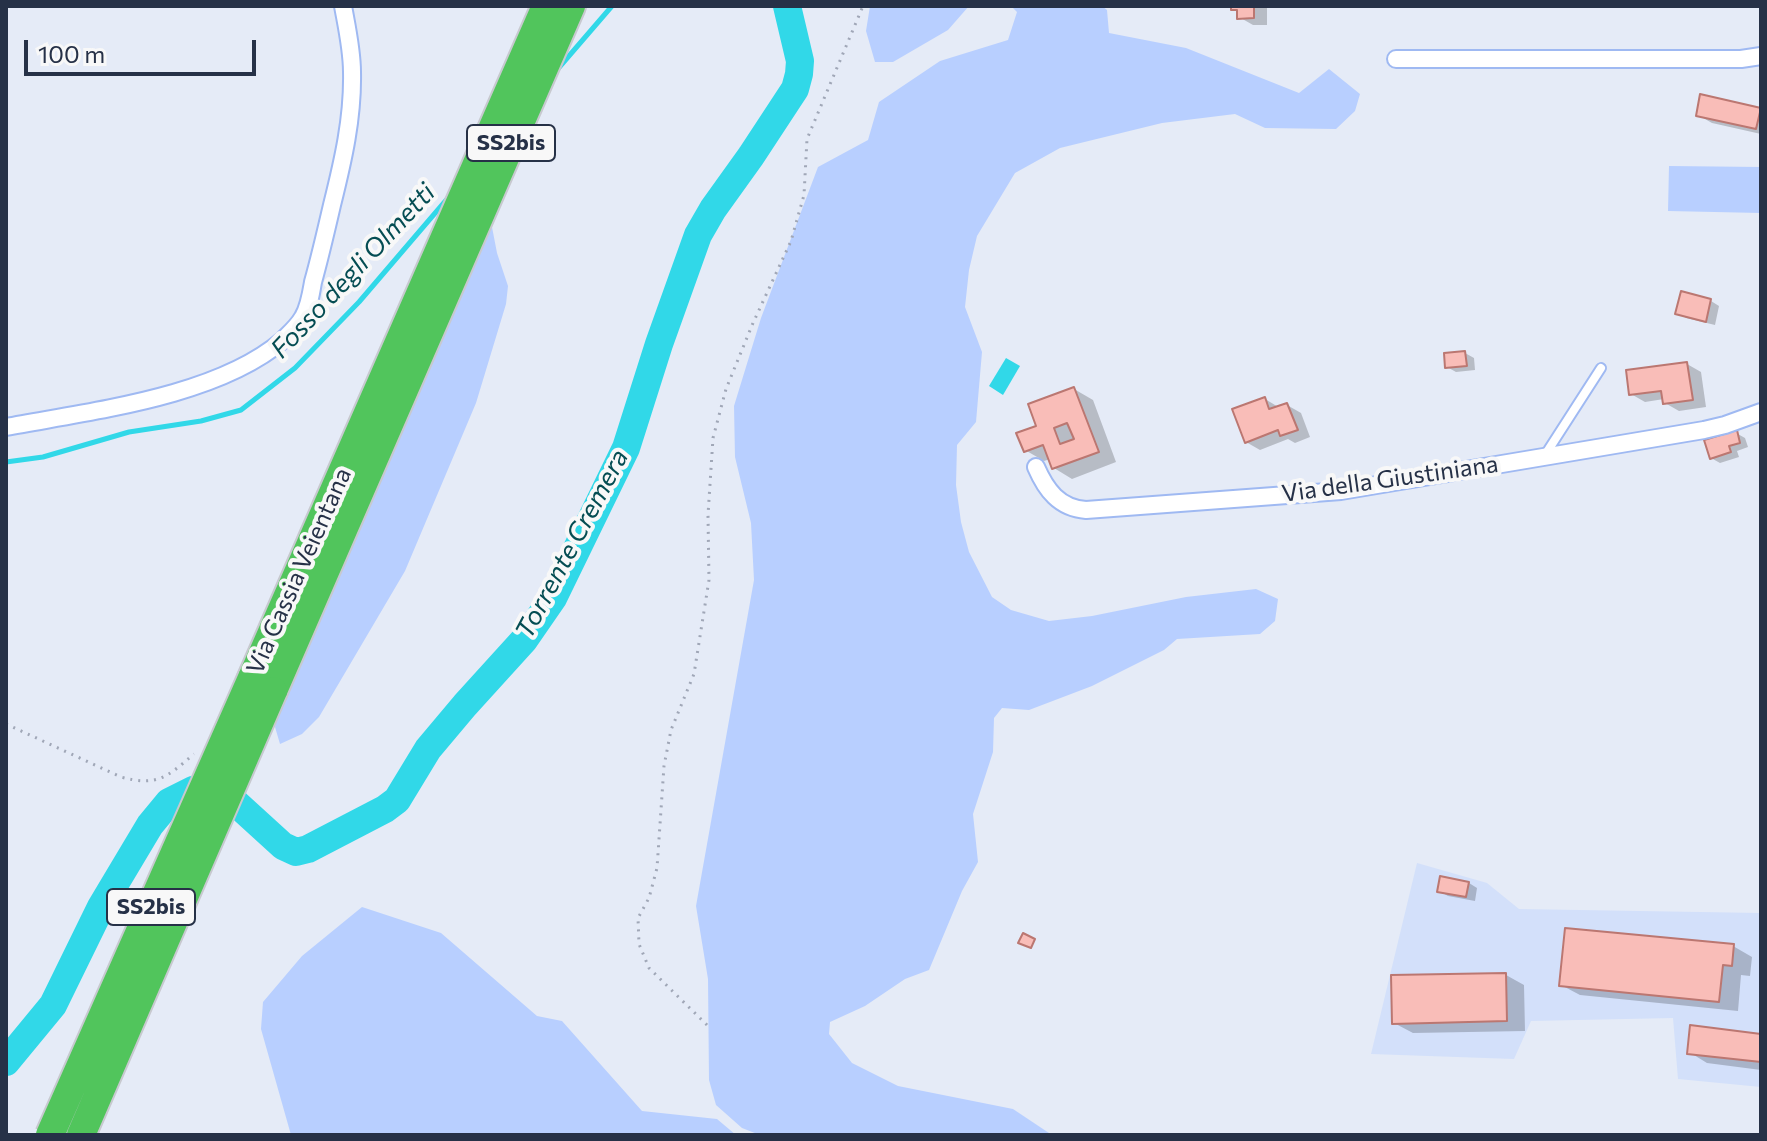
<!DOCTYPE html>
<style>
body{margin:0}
#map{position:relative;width:1767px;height:1141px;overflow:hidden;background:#e5ebf7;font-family:Commissioner,sans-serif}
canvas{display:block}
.frame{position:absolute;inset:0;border:8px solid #263147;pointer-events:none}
.scale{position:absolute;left:24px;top:40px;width:232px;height:36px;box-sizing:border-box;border:4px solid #263147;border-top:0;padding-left:10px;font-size:24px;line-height:28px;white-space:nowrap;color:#263147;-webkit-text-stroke:6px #f8f8f8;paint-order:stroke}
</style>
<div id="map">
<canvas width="1767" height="1141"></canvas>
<div class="frame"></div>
<div class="scale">100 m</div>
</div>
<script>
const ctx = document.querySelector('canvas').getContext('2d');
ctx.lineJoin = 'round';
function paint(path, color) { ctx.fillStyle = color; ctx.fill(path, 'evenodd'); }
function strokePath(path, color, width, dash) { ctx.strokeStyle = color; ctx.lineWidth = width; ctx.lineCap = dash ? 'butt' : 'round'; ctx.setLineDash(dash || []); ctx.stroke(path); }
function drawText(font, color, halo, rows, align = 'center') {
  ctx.font = font + ' Commissioner,sans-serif'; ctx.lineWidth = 8; ctx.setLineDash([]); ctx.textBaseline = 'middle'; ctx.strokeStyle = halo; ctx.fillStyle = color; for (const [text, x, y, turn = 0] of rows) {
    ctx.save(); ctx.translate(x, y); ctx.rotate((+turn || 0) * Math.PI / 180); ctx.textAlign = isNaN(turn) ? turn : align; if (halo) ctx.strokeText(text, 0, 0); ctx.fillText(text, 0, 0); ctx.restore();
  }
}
paint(new Path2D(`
 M 1417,863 L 1487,883 L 1519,909 L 1761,913 L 1761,1087 L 1678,1079 L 1673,1018 L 1531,1021 L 1514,1059 L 1371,1054 Z`), '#d3e0fa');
paint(new Path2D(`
 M 870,6 L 969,6 L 948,30 L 893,62 L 875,62 L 866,31 Z
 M 1011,6 L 1102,6 L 1107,10 L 1109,33 L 1186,48 L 1299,93 L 1329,69 L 1360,94 L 1355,111 L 1336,129 L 1265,128 L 1235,114 L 1162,123 L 1060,148 L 1015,173 L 977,236 L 969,270 L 965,307 L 982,352 L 976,422 L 957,445 L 956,485 L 961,522 L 969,552 L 992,597 L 1011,610 L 1049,621 L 1092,616 L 1186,597 L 1256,589 L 1278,599 L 1275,621 L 1260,634 L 1177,639 L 1164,650 L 1092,686 L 1029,710 L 1002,708 L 994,718 L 993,752 L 973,814 L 978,862 L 962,891 L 929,970 L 905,979 L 865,1006 L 830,1022 L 829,1034 L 852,1063 L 898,1086 L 1013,1109 L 1052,1135 L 760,1135 L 742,1128 L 716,1105 L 709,1080 L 708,979 L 696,906 L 754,580 L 751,523 L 735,457 L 734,406 L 761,318 L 818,167 L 868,140 L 879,102 L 940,61 L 1008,40 L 1017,12 Z
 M 1669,166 L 1761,167 L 1761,213 L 1668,211 Z
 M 492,227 L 497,253 L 508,286 L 506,304 L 476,403 L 405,571 L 319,717 L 302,734 L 280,744 L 275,727 L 277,714 Z
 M 362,907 L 441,933 L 537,1016 L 562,1021 L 642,1111 L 717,1119 L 736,1135 L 291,1135 L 261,1029 L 263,1002 L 302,956 Z`), '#b8cfff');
paint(new Path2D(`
 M 1006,358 L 1020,366 L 1003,395 L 989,386 Z`), '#31d8e8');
paint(new Path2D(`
 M 1233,6 L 1267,6 L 1267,25 L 1253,25 L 1239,17 L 1239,12 L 1233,9 Z
 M 1760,110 L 1761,134 L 1712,123 L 1698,115 Z
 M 1711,301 L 1719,306 L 1715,325 L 1686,318 L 1677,313 Z
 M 1465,353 L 1474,358 L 1475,370 L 1456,372 L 1447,367 Z
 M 1687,364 L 1701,372 L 1706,407 L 1679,411 L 1665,403 L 1664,399 L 1645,402 L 1631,394 Z
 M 1074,389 L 1093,400 L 1116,462 L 1072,479 L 1054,468 L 1050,459 L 1044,461 L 1025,450 L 1038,427 Z
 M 1265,399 L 1280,408 L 1287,405 L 1301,413 L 1310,437 L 1295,443 L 1288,439 L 1260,450 L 1246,442 Z
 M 1736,433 L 1745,438 L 1748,447 L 1737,451 L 1739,457 L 1720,463 L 1711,458 Z
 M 1469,883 L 1477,888 L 1475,901 L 1448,896 L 1439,891 Z
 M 1733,946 L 1752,957 L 1750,976 L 1741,975 L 1738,1011 L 1580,995 L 1561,985 Z
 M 1506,975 L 1524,985 L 1525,1031 L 1413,1033 L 1394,1023 Z
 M 1761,1036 L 1761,1070 L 1707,1063 L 1689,1052 Z`), '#0003');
strokePath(new Path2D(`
 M 556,71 L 612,6
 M 6,462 L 43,457 L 129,432 L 201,421 L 241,410 L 295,368 L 359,302 L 448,198`), '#31d8e8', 5);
strokePath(new Path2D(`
 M 6,1062 L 53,1005 L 101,907 L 150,825 L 169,802 L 193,790 L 208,790 L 215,792 L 238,805 L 283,846 L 296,852 L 308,849 L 385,809 L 397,800 L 428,749 L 465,705 L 524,640 L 553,598 L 626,448 L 659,344 L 698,235 L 713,209 L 751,156 L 795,89 L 799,74 L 800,61 L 787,6`), '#31d8e8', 28);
const building = new Path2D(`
 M 1231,6 L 1254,6 L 1254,18 L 1237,19 L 1237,10 L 1231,10 Z
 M 1700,94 L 1761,108 L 1756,129 L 1696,116 Z
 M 1681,291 L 1711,299 L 1706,322 L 1675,314 Z
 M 1465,351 L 1467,366 L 1445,368 L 1444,353 Z
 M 1687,362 L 1693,400 L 1663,404 L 1661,391 L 1629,395 L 1626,370 Z
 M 1074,387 L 1099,452 L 1052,469 L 1043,445 L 1024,452 L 1016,433 L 1036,426 L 1028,404 ZM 1067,423 L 1074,439 L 1060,444 L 1054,428 Z
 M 1265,397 L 1269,409 L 1287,403 L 1298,430 L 1280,436 L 1278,430 L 1245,443 L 1232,409 Z
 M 1737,430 L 1740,443 L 1729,446 L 1731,452 L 1710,459 L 1704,440 Z
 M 1440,876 L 1469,882 L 1466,897 L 1437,892 Z
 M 1565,928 L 1734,944 L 1732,966 L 1723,965 L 1719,1002 L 1559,986 Z
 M 1023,933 L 1035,939 L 1031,948 L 1018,943 Z
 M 1506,973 L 1507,1021 L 1392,1024 L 1391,975 Z
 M 1690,1025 L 1761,1034 L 1761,1062 L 1687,1054 Z`);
paint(building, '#f9bdb8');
strokePath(building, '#bb7771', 2);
const lane = new Path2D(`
 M 1545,455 L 1601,368`);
const street = new Path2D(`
 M 1396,59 L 1741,59 L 1761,56
 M 6,427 C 90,411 217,397 283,340 C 290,333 298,326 303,317 C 309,307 311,294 313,282 C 320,257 326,231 332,205 C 343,161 353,118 352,72 C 352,50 347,28 343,6
 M 1036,467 C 1046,490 1059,508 1086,510 L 1341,491 L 1704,430 L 1725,425 L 1761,412`);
const highway = new Path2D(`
 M 252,678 L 546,6
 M 273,691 L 571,6`);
strokePath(lane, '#9fb9f2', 12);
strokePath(street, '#9fb9f2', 20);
strokePath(highway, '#c7c9cf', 32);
strokePath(new Path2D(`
 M 6,724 L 121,777 C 157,787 167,777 194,754
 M 707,1025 L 649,968 L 639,944 L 638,918 L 649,898 L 657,868 L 664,766 L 671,730 L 694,674 L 709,580 L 708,515 L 713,438 L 726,389 L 753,323 L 791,241 L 804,195 L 807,139 L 863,6`), '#a0a7b7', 3, [2, 6]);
strokePath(lane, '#fff', 8);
strokePath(street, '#fff', 16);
strokePath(highway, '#51c55c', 28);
const highwayBridge = new Path2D(`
 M 50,1135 L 252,678
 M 81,1135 L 273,691`);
strokePath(highwayBridge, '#c7c9cf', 32, []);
strokePath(highwayBridge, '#51c55c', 28);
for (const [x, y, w] of [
 [511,143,88],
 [151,907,88]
]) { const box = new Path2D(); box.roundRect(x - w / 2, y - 18, w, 36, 6); ctx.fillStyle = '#f8f8f8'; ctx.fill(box); strokePath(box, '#263147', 2); }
drawText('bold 22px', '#263147', null, [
 ["SS2bis",511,143],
 ["SS2bis",151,907]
]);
drawText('24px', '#263147', '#f8f8f8', [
 ["Via della Giustiniana",1390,479,-8],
 ["Via Cassia Veientana",299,571,-66]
]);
drawText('italic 26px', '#054d53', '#f8f8f8', [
 ["Fosso degli Olmetti",353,271,-47],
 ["Torrente Cremera",572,544,-62]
]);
</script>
